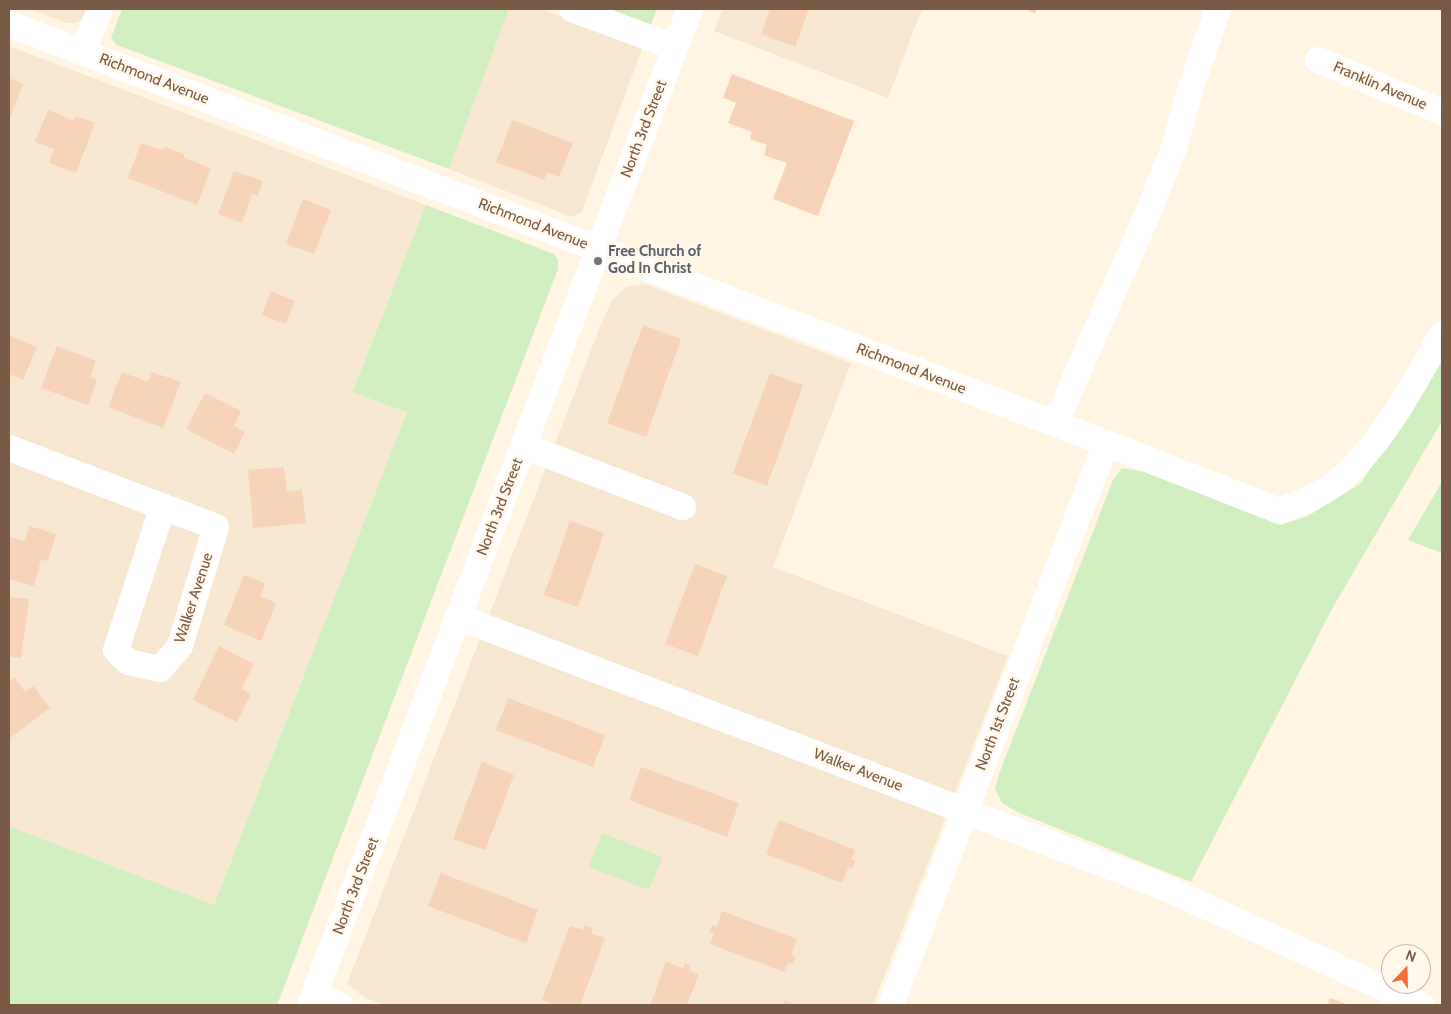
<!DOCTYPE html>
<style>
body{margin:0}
#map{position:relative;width:1451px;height:1014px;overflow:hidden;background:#fff5e2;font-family:Cabin,sans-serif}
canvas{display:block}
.frame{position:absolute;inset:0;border:10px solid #795a46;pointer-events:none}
.north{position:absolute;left:1381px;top:944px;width:50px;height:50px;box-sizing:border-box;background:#fff8eb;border:1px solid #c9b9a9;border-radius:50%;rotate:21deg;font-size:14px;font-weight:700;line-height:20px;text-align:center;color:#795a46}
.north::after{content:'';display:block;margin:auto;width:18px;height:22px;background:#f56d3a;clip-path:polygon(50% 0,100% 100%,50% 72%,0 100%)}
</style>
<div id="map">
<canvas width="1451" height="1014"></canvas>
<div class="frame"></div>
<div class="north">N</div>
</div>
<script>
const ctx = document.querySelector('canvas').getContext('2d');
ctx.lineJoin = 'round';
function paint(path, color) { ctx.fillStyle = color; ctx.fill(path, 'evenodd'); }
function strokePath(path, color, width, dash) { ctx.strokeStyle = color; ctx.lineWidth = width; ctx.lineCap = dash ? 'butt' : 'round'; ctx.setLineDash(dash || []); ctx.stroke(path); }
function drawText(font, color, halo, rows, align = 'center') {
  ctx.font = font + ' Cabin,sans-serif'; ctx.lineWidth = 5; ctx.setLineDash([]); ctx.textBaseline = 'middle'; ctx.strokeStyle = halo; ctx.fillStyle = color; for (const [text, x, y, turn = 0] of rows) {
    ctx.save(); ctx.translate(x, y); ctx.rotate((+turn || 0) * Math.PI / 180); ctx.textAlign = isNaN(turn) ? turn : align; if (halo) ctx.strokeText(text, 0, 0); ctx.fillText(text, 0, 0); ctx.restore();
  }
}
paint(new Path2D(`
 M 29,9 L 86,9 L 82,19 L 76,23 L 67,23 Z
 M 509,9 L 542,9 L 643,46 L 582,212 L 572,217 L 449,169 Z
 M 723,9 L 922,9 L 888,98 L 714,31 Z
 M 9,46 L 426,205 L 352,391 L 407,412 L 214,905 L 9,826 Z
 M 645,284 L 851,363 L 773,567 L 1008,656 L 873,1005 L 384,1005 L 365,998 L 347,984 L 603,319 L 613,299 L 626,287 Z`), '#f7e7d0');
paint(new Path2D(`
 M 122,9 L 509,9 L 449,169 L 117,45 L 111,38 Z
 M 596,9 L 657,9 L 649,29 Z
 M 426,205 L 554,254 L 558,260 L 558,269 L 277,1005 L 9,1005 L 9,826 L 214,905 L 407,412 L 352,392 Z
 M 1442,357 L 1442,421 L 1333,607 L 1191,882 L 1017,812 L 1002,803 L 995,789 L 999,774 L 1113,480 L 1122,468 L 1145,472 L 1280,525 L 1308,516 L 1360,484 L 1411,409 Z
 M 1442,482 L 1442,553 L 1408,540 Z
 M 602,833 L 662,857 L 649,890 L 589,867 Z`), '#d0eebf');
paint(new Path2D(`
 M 770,9 L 809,9 L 795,47 L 761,34 Z
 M 1025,9 L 1037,9 L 1035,14 Z
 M 732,74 L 854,121 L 818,216 L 773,199 L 787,163 L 764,155 L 767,145 L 750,139 L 752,132 L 728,123 L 736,103 L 723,98 Z
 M 9,78 L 23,84 L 9,121 Z
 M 48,110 L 74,121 L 76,116 L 95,123 L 76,173 L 49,163 L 54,149 L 35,142 Z
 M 512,120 L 573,143 L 559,177 L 547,172 L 544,180 L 496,162 Z
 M 141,143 L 162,150 L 165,147 L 184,154 L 184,158 L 211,168 L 197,205 L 128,178 Z
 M 234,171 L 263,181 L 258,196 L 252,194 L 242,223 L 218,214 Z
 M 303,199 L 331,210 L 314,254 L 286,244 Z
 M 271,291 L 295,301 L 286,324 L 262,315 Z
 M 643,325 L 681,339 L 646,437 L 607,423 Z
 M 9,335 L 37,347 L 23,380 L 9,374 Z
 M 57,346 L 96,361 L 90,377 L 97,380 L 88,405 L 41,388 Z
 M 122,372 L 148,382 L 152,372 L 181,382 L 163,428 L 108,407 Z
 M 770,373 L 803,385 L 767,486 L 733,473 Z
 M 205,393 L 241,411 L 234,426 L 245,432 L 234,454 L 186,429 Z
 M 284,467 L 287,491 L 302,490 L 306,523 L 253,528 L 248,470 Z
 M 570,521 L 604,533 L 578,607 L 544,595 Z
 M 29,526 L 56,534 L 48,561 L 41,559 L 34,586 L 9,579 L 9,545 L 11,537 L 25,541 Z
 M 695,564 L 727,576 L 698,656 L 665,644 Z
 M 244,575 L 265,583 L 260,596 L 276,603 L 261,641 L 224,625 Z
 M 9,597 L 29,599 L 21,658 L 9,656 Z
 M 219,646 L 254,664 L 241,689 L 251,694 L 237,722 L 193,700 Z
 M 14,677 L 25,692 L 33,686 L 50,708 L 9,739 L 9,682 Z
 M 508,698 L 605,735 L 593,767 L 496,730 Z
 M 482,762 L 514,775 L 485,850 L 453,839 Z
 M 641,767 L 739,803 L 727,837 L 629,800 Z
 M 779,820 L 855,850 L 851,860 L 855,861 L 852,869 L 848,868 L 842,883 L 766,854 Z
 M 441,873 L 538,910 L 526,943 L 428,906 Z
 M 722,911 L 797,939 L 791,955 L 796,956 L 793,964 L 788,962 L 784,972 L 710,944 L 714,934 L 709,932 L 712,925 L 717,926 Z
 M 585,925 L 593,928 L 591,933 L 605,938 L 580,1005 L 556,1005 L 542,1000 L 570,926 L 583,930 Z
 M 666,962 L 683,968 L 685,963 L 691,966 L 689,970 L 699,974 L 687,1005 L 650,1005 Z
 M 1330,998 L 1349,1005 L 1327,1005 Z
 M 784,1000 L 792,1003 L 791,1005 L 783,1005 Z`), '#f7d3b7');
strokePath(new Path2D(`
 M 572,9 L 675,47
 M 9,24 L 1106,443 L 1280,511 C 1299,503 1320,496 1337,482 C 1381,447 1415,382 1442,334
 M 83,52 L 100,9
 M 1318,60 L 1442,112
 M 1055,424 L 1148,213 L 1175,145 L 1191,87 L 1218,9
 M 524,446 L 683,507
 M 9,448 L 216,527 L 180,646 L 160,669 L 128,662 L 116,650 L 163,506
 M 458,617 L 1161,886 L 1421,1005
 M 314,995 L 340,1005
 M 310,1005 L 690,9
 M 891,1005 L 1106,443`), '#fff', 26);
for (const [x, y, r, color] of [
 [598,261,5,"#6b7280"]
]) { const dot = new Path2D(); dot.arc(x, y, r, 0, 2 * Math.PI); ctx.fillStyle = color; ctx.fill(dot); strokePath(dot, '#fff8eb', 2); }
drawText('15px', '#795a46', '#fff8eb', [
 ["Richmond Avenue",154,79,21],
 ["Franklin Avenue",1380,86,23],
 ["North 3rd Street",644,129,-69],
 ["Richmond Avenue",533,224,21],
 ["Richmond Avenue",911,369,21],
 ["North 3rd Street",500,507,-69],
 ["Walker Avenue",194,598,-72],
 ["North 1st Street",998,724,-69],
 ["Walker Avenue",858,770,21],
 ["North 3rd Street",356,886,-69]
]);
drawText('bold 15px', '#5b616d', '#fff8eb', [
 ["Free Church of",608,252],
 ["God In Christ",608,269]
], 'left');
</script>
